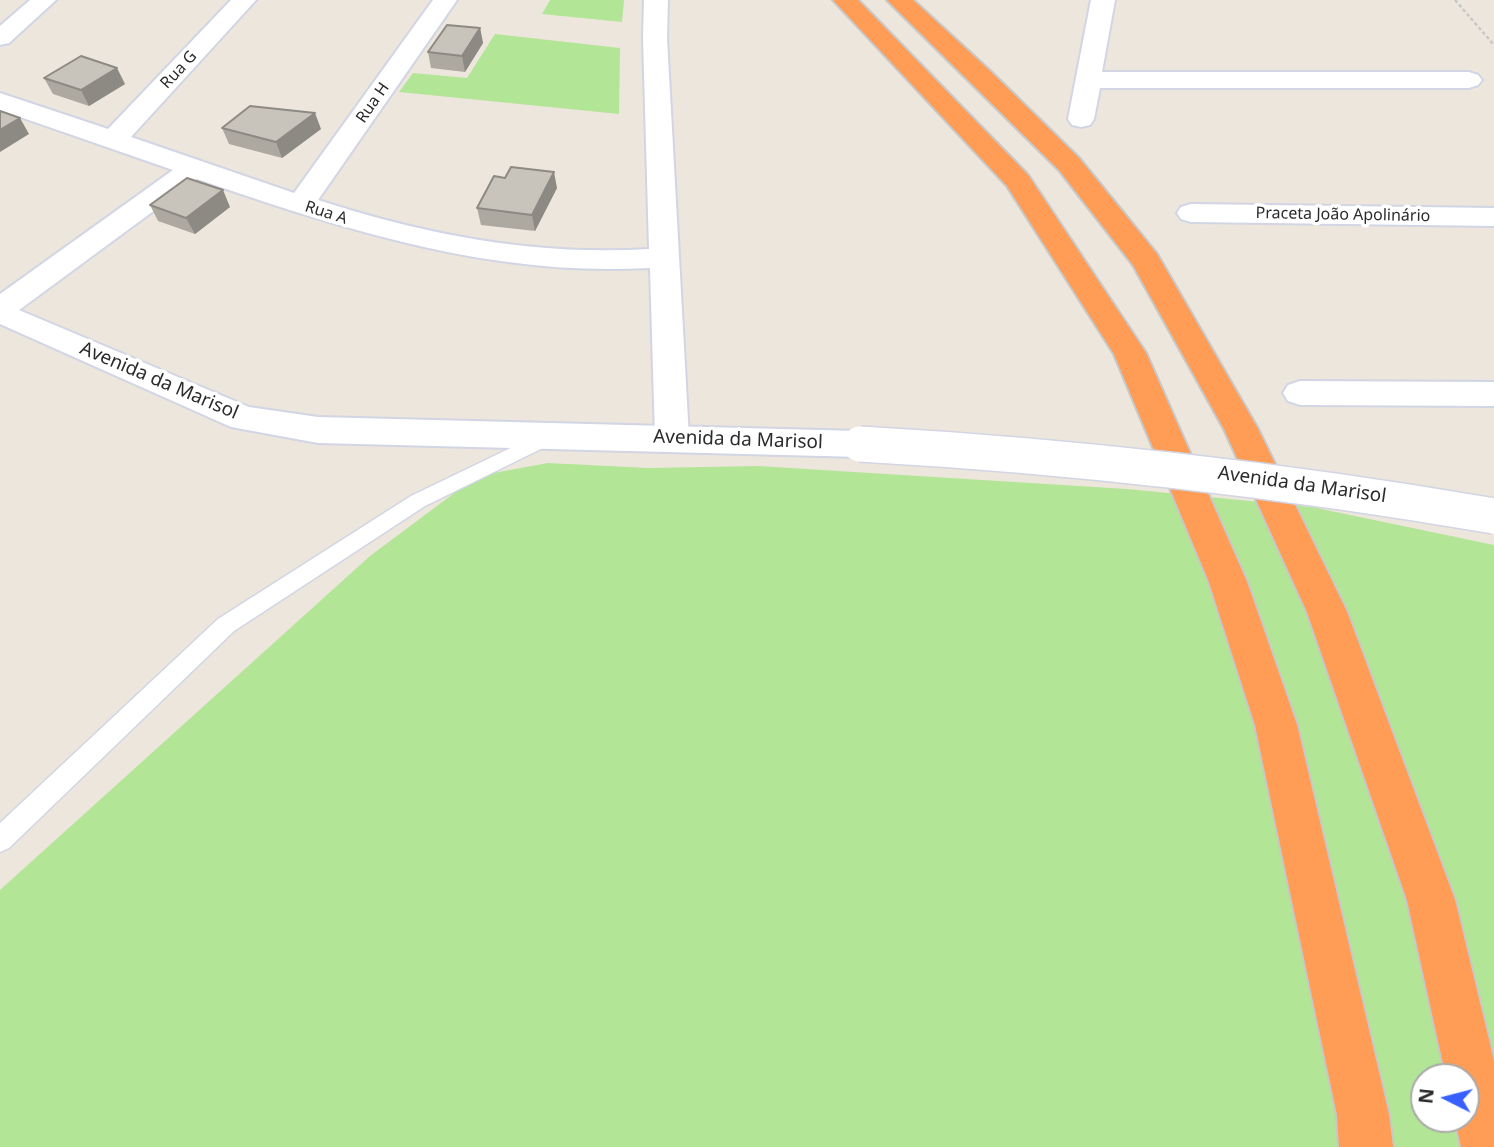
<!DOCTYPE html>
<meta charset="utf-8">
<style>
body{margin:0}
#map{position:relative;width:1494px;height:1147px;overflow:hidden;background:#ede6dc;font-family:"Noto Sans",sans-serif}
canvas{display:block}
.north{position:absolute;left:1410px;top:1063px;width:70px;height:70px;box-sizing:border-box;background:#fff;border:2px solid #aaa;border-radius:50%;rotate:276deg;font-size:19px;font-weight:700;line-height:28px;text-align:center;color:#2b2b2b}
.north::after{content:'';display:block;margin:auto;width:24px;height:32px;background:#3760ff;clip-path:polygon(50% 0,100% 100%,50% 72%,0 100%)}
</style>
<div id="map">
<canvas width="1494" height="1147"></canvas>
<div class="north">N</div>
</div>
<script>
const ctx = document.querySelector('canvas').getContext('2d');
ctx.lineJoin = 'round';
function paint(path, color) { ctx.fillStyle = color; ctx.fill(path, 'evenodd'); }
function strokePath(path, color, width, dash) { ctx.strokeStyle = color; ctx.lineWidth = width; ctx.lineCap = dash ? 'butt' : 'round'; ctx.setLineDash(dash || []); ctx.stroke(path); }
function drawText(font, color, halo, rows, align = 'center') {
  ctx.font = font + ' "Noto Sans",sans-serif'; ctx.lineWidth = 7; ctx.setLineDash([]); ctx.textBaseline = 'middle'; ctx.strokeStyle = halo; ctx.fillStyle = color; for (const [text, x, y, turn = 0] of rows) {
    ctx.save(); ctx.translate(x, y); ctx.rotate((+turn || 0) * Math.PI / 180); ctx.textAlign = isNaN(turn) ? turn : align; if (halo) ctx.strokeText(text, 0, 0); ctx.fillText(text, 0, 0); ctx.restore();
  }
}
paint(new Path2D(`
 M 550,0 L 624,0 L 622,22 L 542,14 Z
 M 495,34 L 620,48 L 619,114 L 399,92 L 413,73 L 467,78 Z
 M 548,463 L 648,468 L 758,466 L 1127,489 L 1312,507 L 1494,545 L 1494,1147 L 0,1147 L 0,890 L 370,556 L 477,476 ZM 1424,1077 L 1466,1077 L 1466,1119 L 1424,1119 Z`), '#b3e597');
const lane = new Path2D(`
 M 550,429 L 557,431 L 560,436 L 557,441 L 425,506 L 234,631 L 9,848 L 0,852 L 0,823 L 218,619 L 411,496 Z`);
const street = new Path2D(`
 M 30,0 L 56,0 L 9,43 L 0,45 L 0,26 Z
 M 231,0 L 256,0 L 131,137 L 294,193 L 433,0 L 457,0 L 318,200 C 426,235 535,256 649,249 L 643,38 L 644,0 L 668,0 L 667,38 L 689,438 L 684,447 L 672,451 L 660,447 L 655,438 L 650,268 C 491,277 345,230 197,179 L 11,316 L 0,319 L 0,294 L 173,170 L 0,110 L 0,93 L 108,129 Z
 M 1091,0 L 1115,0 L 1102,72 L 1469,72 L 1478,75 L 1482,80 L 1478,85 L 1469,88 L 1100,88 L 1094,119 L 1090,125 L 1081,127 L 1072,125 L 1068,119 Z
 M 1191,204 L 1494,208 L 1494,226 L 1191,222 L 1181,219 L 1177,213 L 1181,207 Z
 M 1300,381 L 1494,382 L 1494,406 L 1300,405 L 1288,401 L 1283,393 L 1288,385 Z`);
const secondary = new Path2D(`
 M 0,302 L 249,407 L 318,417 L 860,431 L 872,435 L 878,444 L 872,453 L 860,457 L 318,443 L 231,427 L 0,324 Z`);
const highway = new Path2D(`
 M 833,0 L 858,0 L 1028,175 L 1146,353 L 1247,582 L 1297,725 L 1389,1115 L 1393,1147 L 1339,1147 L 1337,1115 L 1255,725 L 1209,582 L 1114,354 L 1007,186 Z
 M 887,0 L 913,0 L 990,71 L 1079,158 L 1157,254 L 1258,429 L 1347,612 L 1455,900 L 1494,1061 L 1494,1147 L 1461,1147 L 1455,1119 L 1466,1119 L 1466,1077 L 1446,1077 L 1407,900 L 1307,612 L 1224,429 L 1133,265 L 1059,170 Z`);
strokePath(lane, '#d1d5e4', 3);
strokePath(street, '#d1d5e4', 4);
strokePath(secondary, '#d1d5e4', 4);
strokePath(highway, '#c8c8c8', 4);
strokePath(new Path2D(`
 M 1455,0 L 1494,45`), '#c8c8c8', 2.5, [3.5, 2.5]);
paint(lane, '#fff');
paint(street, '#fff');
paint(secondary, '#fff');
paint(highway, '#ff9c55');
const secondaryBridge = new Path2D(`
 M 860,444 C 1073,456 1284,480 1494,516`);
strokePath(secondaryBridge, '#d1d5e4', 38, []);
strokePath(secondaryBridge, '#fff', 35);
paint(new Path2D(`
 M 480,28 L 483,43 L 465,72 L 431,68 L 428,52 Z
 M 44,78 L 125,84 L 89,106 L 53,94 Z
 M 222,128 L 321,129 L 282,158 L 229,144 Z
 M 557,188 L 535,231 L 481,225 L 477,208 Z
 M 150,205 L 230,207 L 195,234 L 158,221 Z`), '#ada9a1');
paint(new Path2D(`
 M 480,28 L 483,43 L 465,72 L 462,56 Z
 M 117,68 L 125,84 L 89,106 L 81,90 Z
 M 315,113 L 321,129 L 282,158 L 276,142 Z
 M 20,118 L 29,134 L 0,152 L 0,130 Z
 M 554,172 L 557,188 L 535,231 L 532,215 Z
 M 223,190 L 230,207 L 195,234 L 186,218 Z`), '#8d8983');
const building = new Path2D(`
 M 447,25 L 480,28 L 462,56 L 428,52 Z
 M 81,56 L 117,68 L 81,90 L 44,78 Z
 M 250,106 L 315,113 L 276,142 L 222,128 Z
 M 0,111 L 20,118 L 0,130 Z
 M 511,167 L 554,172 L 532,215 L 477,208 L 494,176 L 505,178 Z
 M 187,178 L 223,190 L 186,218 L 150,205 Z`);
paint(building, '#c9c4bb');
strokePath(building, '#8d8983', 2);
drawText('16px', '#2b2b2b', '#fff', [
 ["Rua G",179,70,-47],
 ["Rua H",373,103,-55],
 ["Rua A",326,213,18],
 ["Praceta João Apolinário",1343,215,1]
]);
drawText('19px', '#2b2b2b', '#fff', [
 ["Avenida da Marisol",159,381,23],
 ["Avenida da Marisol",738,440,2],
 ["Avenida da Marisol",1302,485,8]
]);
</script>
